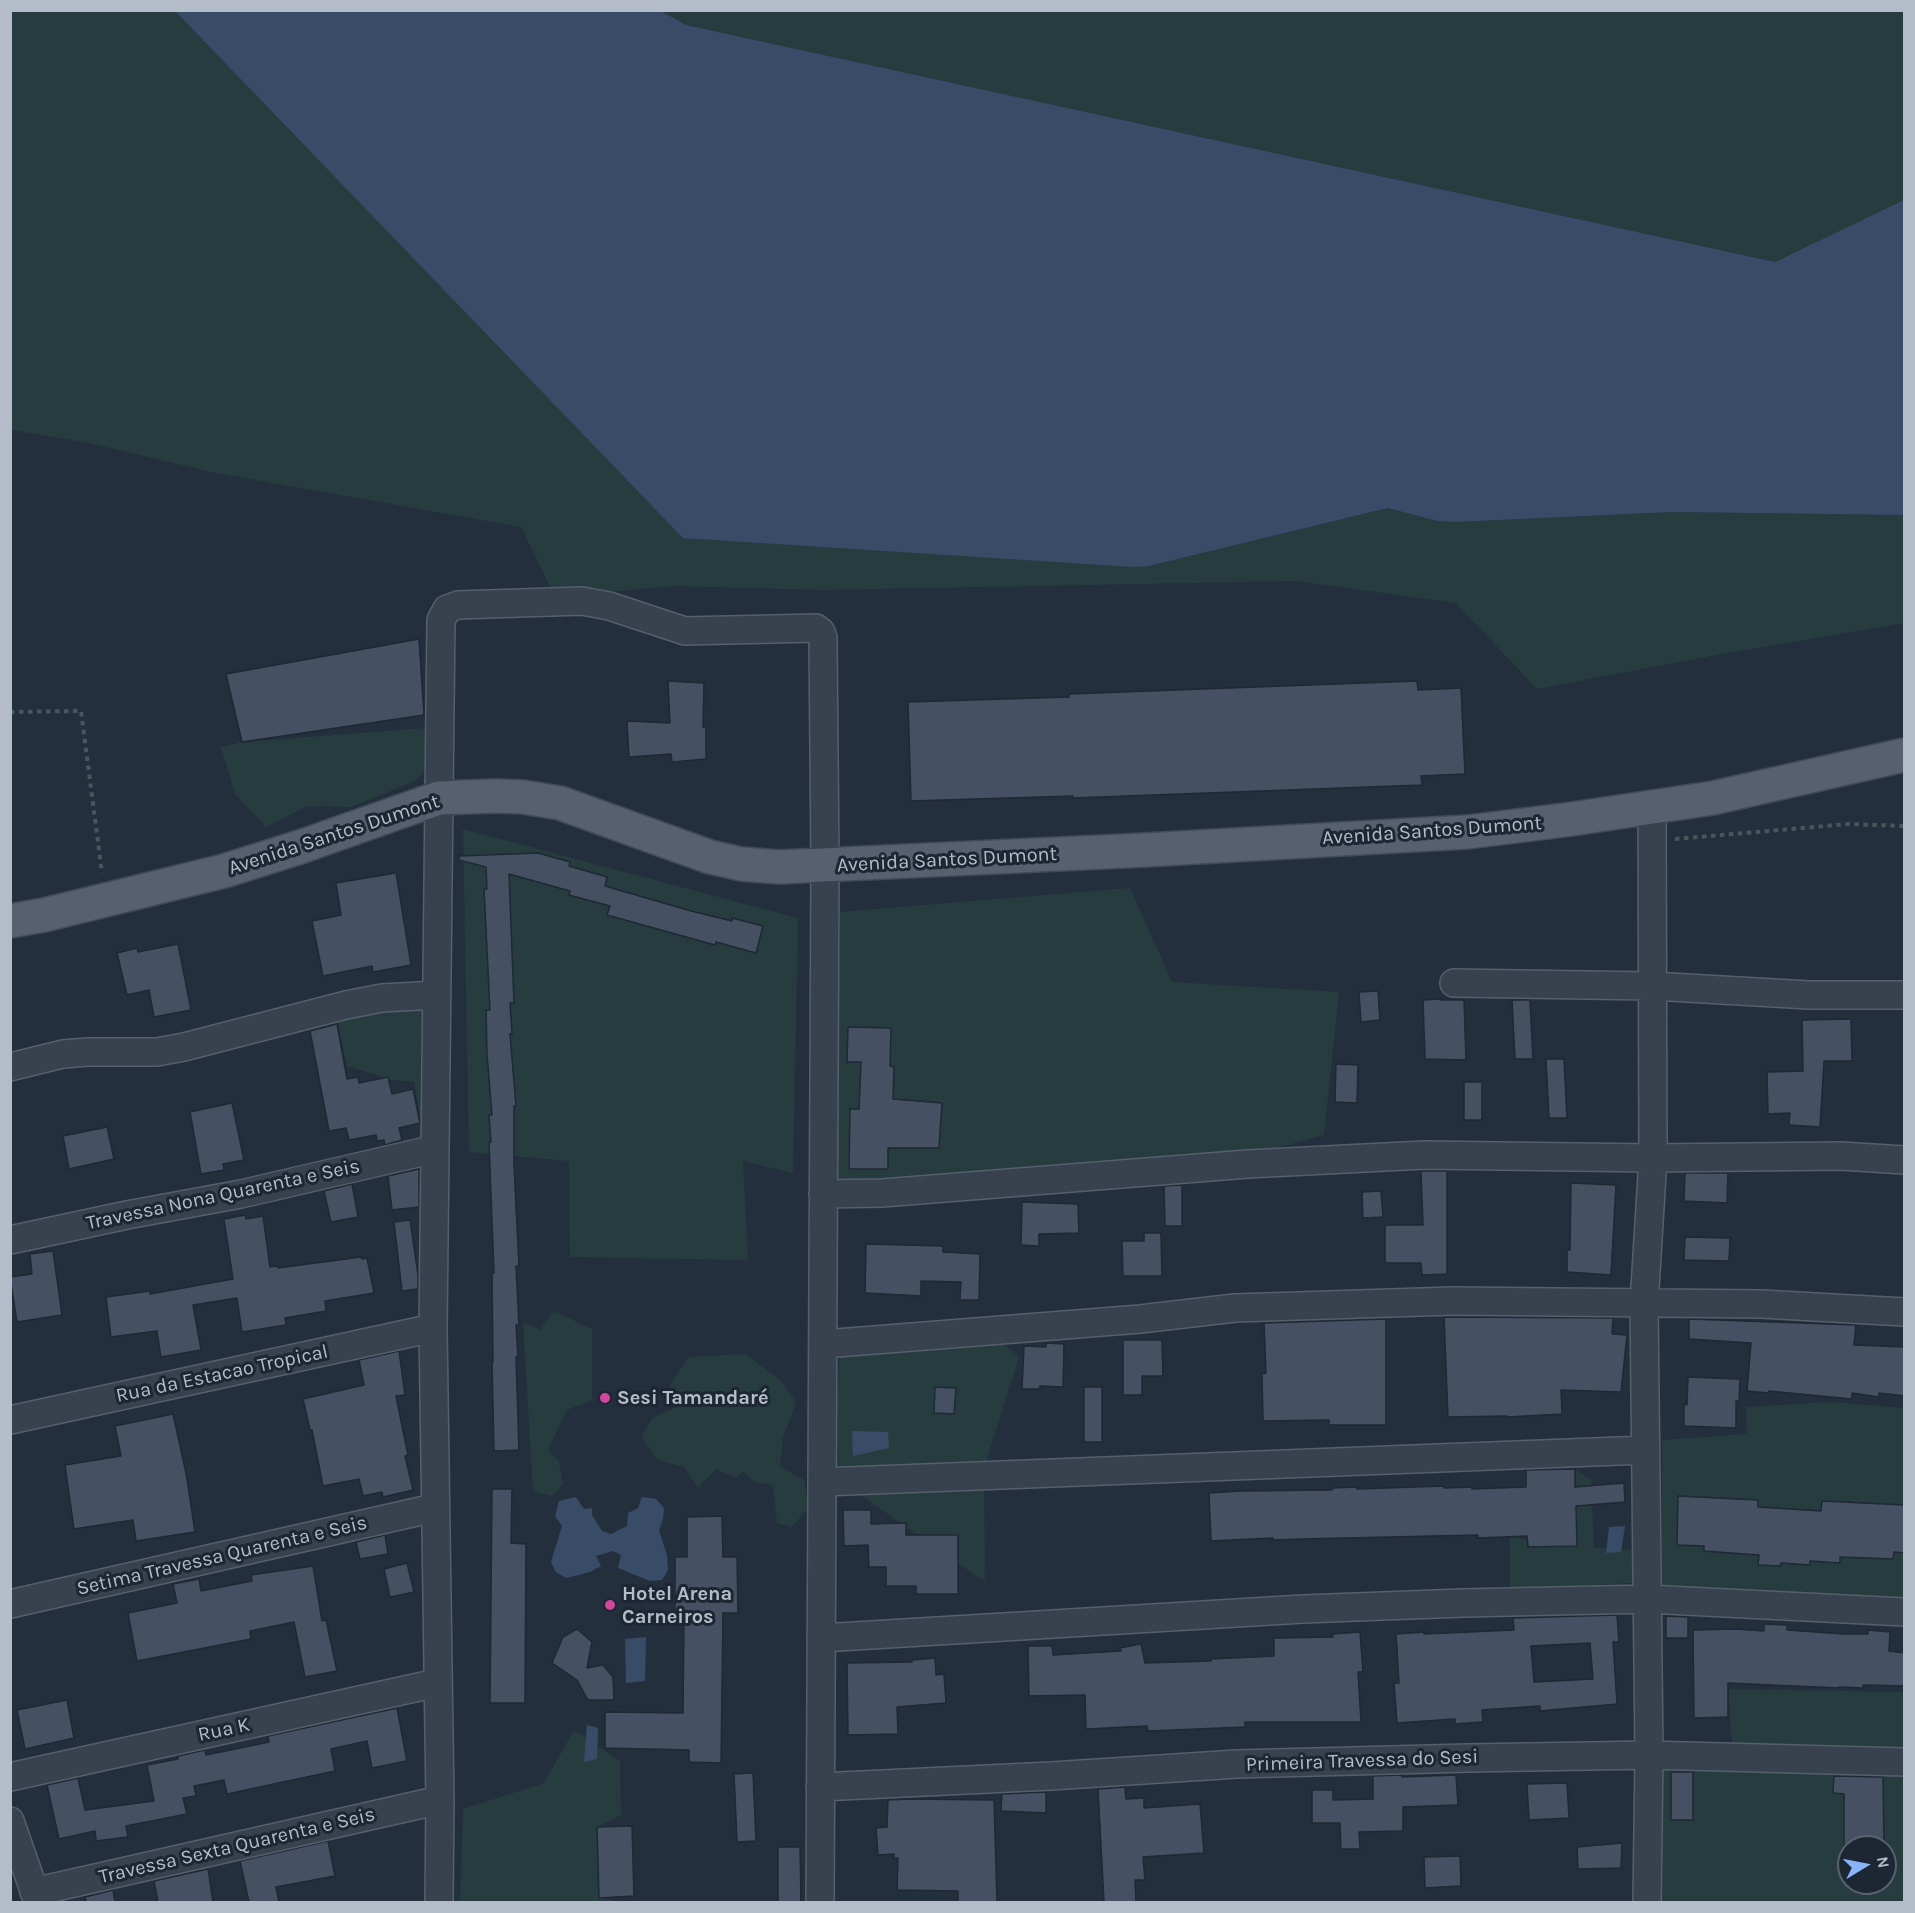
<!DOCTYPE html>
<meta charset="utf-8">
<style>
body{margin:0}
#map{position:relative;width:1915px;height:1913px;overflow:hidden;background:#242f3e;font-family:Karla,sans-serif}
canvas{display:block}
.frame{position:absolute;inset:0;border:12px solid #b4bcc9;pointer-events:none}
.north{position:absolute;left:1837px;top:1835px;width:60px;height:60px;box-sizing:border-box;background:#1d2633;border:2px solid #59626f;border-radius:50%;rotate:80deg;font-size:16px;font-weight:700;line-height:24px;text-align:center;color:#b4bcc9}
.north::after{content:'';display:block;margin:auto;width:21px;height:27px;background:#8ab4f8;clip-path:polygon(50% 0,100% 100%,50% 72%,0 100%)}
</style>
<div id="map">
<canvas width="1915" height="1913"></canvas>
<div class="frame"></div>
<div class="north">N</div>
</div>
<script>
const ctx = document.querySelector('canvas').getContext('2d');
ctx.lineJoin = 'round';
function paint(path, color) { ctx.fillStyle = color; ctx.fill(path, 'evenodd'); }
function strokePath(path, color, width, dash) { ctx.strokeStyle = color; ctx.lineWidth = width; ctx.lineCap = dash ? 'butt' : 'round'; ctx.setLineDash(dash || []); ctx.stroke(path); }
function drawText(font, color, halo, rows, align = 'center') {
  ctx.font = font + ' Karla,sans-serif'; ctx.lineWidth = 6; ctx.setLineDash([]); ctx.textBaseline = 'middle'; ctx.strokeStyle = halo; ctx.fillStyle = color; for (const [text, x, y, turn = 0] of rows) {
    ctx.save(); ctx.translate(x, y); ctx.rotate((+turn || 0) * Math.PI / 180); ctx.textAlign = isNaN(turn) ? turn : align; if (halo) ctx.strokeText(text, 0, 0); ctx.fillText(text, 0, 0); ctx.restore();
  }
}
paint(new Path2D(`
 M 10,11 L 175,11 L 683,537 L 1149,566 L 1389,508 L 1437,521 L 1456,522 L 1672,512 L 1904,515 L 1904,623 L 1711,656 L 1537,689 L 1456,603 L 1296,581 L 822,590 L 674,586 L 555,597 L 521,527 L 216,473 L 84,442 L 11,430 Z
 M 661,11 L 1904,11 L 1904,201 L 1775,262 L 686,25 Z
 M 426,728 L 430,767 L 413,782 L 351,807 L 307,806 L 266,827 L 235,794 L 221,747 L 242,742 Z
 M 463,829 L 798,918 L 793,1173 L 743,1161 L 748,1260 L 570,1257 L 569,1161 L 469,1152 Z
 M 1130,888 L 1172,982 L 1339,992 L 1324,1135 L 1269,1150 L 834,1181 L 840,912 Z
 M 429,1009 L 430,1123 L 421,1121 L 414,1082 L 392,1080 L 347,1066 L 337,1018 L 358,1010 Z
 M 554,1311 L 592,1329 L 592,1400 L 567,1410 L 548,1450 L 559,1461 L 563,1484 L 552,1496 L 533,1491 L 523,1322 L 540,1330 Z
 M 997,1338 L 1019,1357 L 984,1468 L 985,1582 L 832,1475 L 840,1349 Z
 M 745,1354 L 780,1380 L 796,1402 L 783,1438 L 780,1466 L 804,1480 L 809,1508 L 791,1527 L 777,1523 L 773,1485 L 754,1482 L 743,1471 L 736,1478 L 716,1469 L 698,1488 L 684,1467 L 657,1460 L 642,1437 L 652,1418 L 682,1405 L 670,1385 L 689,1357 Z
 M 1831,1402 L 1904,1408 L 1904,1598 L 1662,1588 L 1662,1440 L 1747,1434 L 1746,1407 Z
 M 1575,1469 L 1591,1480 L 1594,1548 L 1639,1550 L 1634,1583 L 1510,1589 L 1510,1537 L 1576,1546 Z
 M 1728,1689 L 1904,1692 L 1904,1751 L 1732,1743 Z
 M 574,1730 L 620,1761 L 621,1815 L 597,1827 L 599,1897 L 619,1902 L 460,1902 L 463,1809 L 544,1783 Z
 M 1661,1761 L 1904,1775 L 1904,1902 L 1661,1902 ZM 1849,1847 L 1885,1847 L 1885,1883 L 1849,1883 Z`), '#263c3f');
paint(new Path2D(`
 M 175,11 L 661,11 L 686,25 L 1775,262 L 1904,200 L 1904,515 L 1672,512 L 1456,522 L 1437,521 L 1388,508 L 1149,566 L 1133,567 L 683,538 Z
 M 852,1431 L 888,1432 L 889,1448 L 853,1456 Z
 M 576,1497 L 584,1509 L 592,1508 L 592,1515 L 602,1531 L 611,1534 L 627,1526 L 628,1513 L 638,1508 L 642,1497 L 656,1499 L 664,1508 L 663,1519 L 659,1530 L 667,1555 L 668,1570 L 662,1580 L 650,1581 L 618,1568 L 621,1555 L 613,1551 L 596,1556 L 601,1566 L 590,1572 L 566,1578 L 556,1572 L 551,1562 L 562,1526 L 555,1516 L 559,1501 Z
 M 1625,1526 L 1621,1552 L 1606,1553 L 1609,1527 Z
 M 646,1637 L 645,1681 L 626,1683 L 625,1639 Z
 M 587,1725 L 598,1728 L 597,1759 L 584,1762 Z`), '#394c67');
const building = new Path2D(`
 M 419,639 L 424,715 L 242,742 L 226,674 Z
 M 668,681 L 704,683 L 703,727 L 706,728 L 706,759 L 672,762 L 671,754 L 629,757 L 627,721 L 670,723 Z
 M 1417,681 L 1418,690 L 1461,688 L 1465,774 L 1421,776 L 1422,785 L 1073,798 L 1073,796 L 911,801 L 908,702 L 1069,697 L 1069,694 Z
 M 538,853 L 570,862 L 569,866 L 607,877 L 605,886 L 691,911 L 732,921 L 732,918 L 763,926 L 756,953 L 716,942 L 715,945 L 607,915 L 610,906 L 569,895 L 570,891 L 509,874 L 514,1003 L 510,1003 L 512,1034 L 510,1034 L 516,1106 L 514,1106 L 514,1166 L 519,1266 L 516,1266 L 519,1325 L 516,1325 L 518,1357 L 516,1357 L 519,1450 L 494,1451 L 492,1362 L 493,1362 L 492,1273 L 494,1273 L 489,1142 L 491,1142 L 489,1115 L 492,1115 L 487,1054 L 486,1010 L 490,1010 L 484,889 L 487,889 L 486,867 L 459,860 L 459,856 Z
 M 396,873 L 411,965 L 373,972 L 372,966 L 323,976 L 312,921 L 341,915 L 336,883 Z
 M 178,944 L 191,1010 L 154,1017 L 149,990 L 127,995 L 117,953 L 137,948 L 138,952 Z
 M 1378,991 L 1380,1020 L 1361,1022 L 1359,992 Z
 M 1441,999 L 1441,1000 L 1464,1000 L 1466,1060 L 1425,1059 L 1423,1000 Z
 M 1512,1000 L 1530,1000 L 1533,1059 L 1515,1059 Z
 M 1851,1019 L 1852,1061 L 1824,1061 L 1820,1127 L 1789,1125 L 1790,1113 L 1768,1114 L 1767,1072 L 1803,1071 L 1802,1020 Z
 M 337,1024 L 347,1079 L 358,1077 L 359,1083 L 388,1077 L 392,1094 L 413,1089 L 420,1123 L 399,1128 L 402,1140 L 385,1145 L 384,1140 L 377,1141 L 376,1135 L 349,1140 L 346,1128 L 329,1131 L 310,1031 Z
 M 848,1027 L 891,1028 L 890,1066 L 894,1067 L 893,1099 L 942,1103 L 939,1148 L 888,1148 L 888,1169 L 849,1169 L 850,1109 L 859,1109 L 861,1062 L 847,1062 Z
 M 1546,1059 L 1564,1059 L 1567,1118 L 1549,1118 Z
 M 1336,1064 L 1358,1065 L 1357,1103 L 1335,1102 Z
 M 1464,1082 L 1482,1082 L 1482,1120 L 1464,1120 Z
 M 232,1103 L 244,1160 L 223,1164 L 224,1170 L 201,1174 L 190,1112 Z
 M 107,1127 L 114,1159 L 69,1169 L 63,1136 Z
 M 419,1169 L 419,1207 L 392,1210 L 388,1176 Z
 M 1421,1171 L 1447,1171 L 1447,1274 L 1422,1275 L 1421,1263 L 1385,1263 L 1385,1225 L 1423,1225 Z
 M 1685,1173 L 1728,1173 L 1727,1203 L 1684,1201 Z
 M 1571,1183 L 1616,1185 L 1611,1275 L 1567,1272 L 1567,1250 L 1570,1250 Z
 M 352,1184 L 358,1217 L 331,1222 L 324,1191 Z
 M 1182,1185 L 1182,1226 L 1165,1226 L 1164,1186 Z
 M 1381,1191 L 1383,1217 L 1363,1218 L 1362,1192 Z
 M 1022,1202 L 1078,1204 L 1079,1233 L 1039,1234 L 1039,1246 L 1021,1245 Z
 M 245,1215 L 246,1219 L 263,1216 L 270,1267 L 277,1266 L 278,1268 L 361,1257 L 362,1259 L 367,1258 L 374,1293 L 325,1301 L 326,1311 L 285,1318 L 286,1325 L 242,1332 L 237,1298 L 193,1305 L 201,1350 L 161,1357 L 157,1331 L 111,1337 L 106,1297 L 150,1291 L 150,1294 L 233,1279 L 224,1219 Z
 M 410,1220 L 418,1275 L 418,1289 L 402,1291 L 394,1222 Z
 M 1144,1233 L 1161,1233 L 1162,1276 L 1123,1276 L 1122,1241 L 1144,1241 Z
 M 1685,1237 L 1730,1238 L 1729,1261 L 1684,1260 Z
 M 866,1244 L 943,1246 L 943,1252 L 980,1254 L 979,1300 L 960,1300 L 961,1282 L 921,1281 L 921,1296 L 865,1293 Z
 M 53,1251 L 62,1315 L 17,1322 L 10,1277 L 32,1274 L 30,1254 Z
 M 1444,1317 L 1613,1318 L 1612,1334 L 1627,1335 L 1621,1392 L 1561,1390 L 1562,1414 L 1507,1417 L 1507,1416 L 1448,1417 Z
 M 1386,1319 L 1386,1425 L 1329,1425 L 1329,1420 L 1263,1421 L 1262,1374 L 1266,1373 L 1264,1323 Z
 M 1689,1319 L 1856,1325 L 1854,1345 L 1905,1347 L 1905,1396 L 1879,1393 L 1879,1397 L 1852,1393 L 1852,1399 L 1769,1391 L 1768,1393 L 1747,1391 L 1751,1343 L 1689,1339 Z
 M 1123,1340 L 1162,1340 L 1163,1376 L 1142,1376 L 1142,1395 L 1123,1395 Z
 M 1046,1343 L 1064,1344 L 1063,1387 L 1040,1386 L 1040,1389 L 1022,1389 L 1024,1346 L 1046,1347 Z
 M 399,1351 L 405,1395 L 396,1396 L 408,1455 L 405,1456 L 413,1490 L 383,1497 L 382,1492 L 363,1496 L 359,1479 L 323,1486 L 312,1430 L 310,1430 L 303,1399 L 364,1385 L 359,1360 Z
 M 1688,1377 L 1740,1379 L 1739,1401 L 1736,1401 L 1736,1428 L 1684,1426 L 1684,1404 L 1687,1405 Z
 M 935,1387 L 956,1388 L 954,1414 L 934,1413 Z
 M 1084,1387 L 1102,1387 L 1102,1442 L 1084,1442 Z
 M 173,1414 L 186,1473 L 195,1532 L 136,1541 L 133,1520 L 74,1529 L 65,1465 L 121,1456 L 115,1426 Z
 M 1575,1469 L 1575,1487 L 1624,1483 L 1625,1502 L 1576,1506 L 1577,1546 L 1528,1547 L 1527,1536 L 1478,1538 L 1478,1535 L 1301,1539 L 1273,1540 L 1273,1538 L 1211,1541 L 1209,1493 L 1240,1491 L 1332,1490 L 1332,1488 L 1357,1487 L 1357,1489 L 1444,1486 L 1444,1488 L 1472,1487 L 1472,1489 L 1526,1487 L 1526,1470 Z
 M 492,1489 L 512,1489 L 511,1543 L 526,1544 L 525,1703 L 490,1703 Z
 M 1678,1496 L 1758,1500 L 1758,1507 L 1821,1511 L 1822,1501 L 1905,1505 L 1905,1553 L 1894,1552 L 1893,1559 L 1840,1557 L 1840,1563 L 1810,1561 L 1810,1565 L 1781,1563 L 1781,1566 L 1758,1565 L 1759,1555 L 1704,1551 L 1704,1546 L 1677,1545 Z
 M 843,1510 L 871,1510 L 871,1524 L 906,1523 L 906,1535 L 958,1535 L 958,1594 L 916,1594 L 916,1586 L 886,1586 L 886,1567 L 869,1567 L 868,1545 L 844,1546 Z
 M 722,1516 L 723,1557 L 737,1557 L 738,1613 L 723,1613 L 721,1763 L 689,1762 L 689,1750 L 605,1748 L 605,1712 L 683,1713 L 684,1614 L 675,1614 L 675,1557 L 687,1557 L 687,1517 Z
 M 385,1535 L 388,1554 L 360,1559 L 356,1542 Z
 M 407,1563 L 414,1592 L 390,1597 L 384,1569 Z
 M 313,1566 L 322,1621 L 326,1620 L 337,1671 L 305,1677 L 294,1622 L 250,1631 L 251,1639 L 137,1661 L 128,1613 L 177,1603 L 173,1584 L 199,1579 L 201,1591 L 252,1581 L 251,1575 Z
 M 1617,1615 L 1619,1642 L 1613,1642 L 1617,1704 L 1540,1711 L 1540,1706 L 1482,1710 L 1483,1722 L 1455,1724 L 1455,1719 L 1397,1723 L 1394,1683 L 1399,1683 L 1396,1634 L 1424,1632 L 1424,1634 L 1514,1630 L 1513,1618 ZM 1590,1643 L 1593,1679 L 1534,1682 L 1531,1646 Z
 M 1666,1616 L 1688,1617 L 1688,1638 L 1666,1638 Z
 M 1764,1624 L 1787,1625 L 1787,1630 L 1844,1634 L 1868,1634 L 1868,1630 L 1890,1632 L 1889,1651 L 1905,1653 L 1905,1686 L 1863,1685 L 1863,1688 L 1839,1687 L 1839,1688 L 1728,1683 L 1728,1717 L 1694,1718 L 1693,1630 L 1736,1629 L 1764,1631 Z
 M 577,1629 L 592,1642 L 587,1668 L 603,1665 L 613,1677 L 614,1700 L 588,1700 L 577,1680 L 552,1663 L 563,1637 Z
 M 1360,1632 L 1363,1672 L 1358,1672 L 1361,1722 L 1245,1722 L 1245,1727 L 1148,1731 L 1147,1726 L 1086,1729 L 1085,1695 L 1029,1696 L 1028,1646 L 1052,1646 L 1053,1655 L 1121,1651 L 1120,1648 L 1141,1644 L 1145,1663 L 1211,1661 L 1211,1659 L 1274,1656 L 1274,1638 L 1333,1637 L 1332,1634 Z
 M 935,1658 L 936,1675 L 944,1674 L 946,1703 L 897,1707 L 898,1734 L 848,1735 L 847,1663 L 912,1662 L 912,1660 Z
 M 67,1700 L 74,1738 L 25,1749 L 17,1710 Z
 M 397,1708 L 407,1761 L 372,1768 L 367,1741 L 331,1749 L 335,1771 L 227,1794 L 224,1780 L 194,1786 L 196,1796 L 183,1798 L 187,1814 L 126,1826 L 128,1837 L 96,1841 L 95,1831 L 59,1839 L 47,1785 L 78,1778 L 85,1810 L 154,1801 L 147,1765 L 178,1759 L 178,1756 L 205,1750 L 206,1755 L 269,1742 L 268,1736 Z
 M 1671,1772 L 1693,1772 L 1693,1820 L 1671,1820 Z
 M 753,1773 L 756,1841 L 737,1842 L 734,1774 Z
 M 1402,1775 L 1402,1777 L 1456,1775 L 1458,1805 L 1403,1807 L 1403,1831 L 1359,1832 L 1360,1849 L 1341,1849 L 1340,1823 L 1312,1823 L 1312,1790 L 1333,1790 L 1333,1800 L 1373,1799 L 1373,1776 Z
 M 1834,1776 L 1883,1777 L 1884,1847 L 1844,1847 L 1844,1794 L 1833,1793 Z
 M 1567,1783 L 1569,1818 L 1529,1820 L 1527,1784 Z
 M 1125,1787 L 1126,1799 L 1144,1798 L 1144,1808 L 1200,1804 L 1204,1853 L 1143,1857 L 1145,1880 L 1135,1880 L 1136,1902 L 1104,1902 L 1098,1789 Z
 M 1046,1792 L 1046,1813 L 1001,1811 L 1002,1794 Z
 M 909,1799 L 994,1800 L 997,1902 L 958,1902 L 958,1891 L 897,1890 L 898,1858 L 894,1858 L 894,1854 L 878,1855 L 876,1828 L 887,1827 L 888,1800 Z
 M 632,1826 L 634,1896 L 599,1898 L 597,1827 Z
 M 328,1841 L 335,1876 L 276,1887 L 279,1902 L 249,1902 L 240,1861 Z
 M 1622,1843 L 1621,1868 L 1578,1869 L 1577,1847 Z
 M 778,1847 L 800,1847 L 801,1902 L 778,1902 Z
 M 1460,1856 L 1461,1886 L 1425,1888 L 1424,1857 Z
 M 208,1869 L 213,1902 L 158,1902 L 154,1881 Z
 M 113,1890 L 115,1902 L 86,1902 L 85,1897 Z`);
paint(building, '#455162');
strokePath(building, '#1f2835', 1.5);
const minor = new Path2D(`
 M 1454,983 L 1652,986 L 1809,995 L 1904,995
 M 10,1067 L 63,1054 L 88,1052 L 157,1052 L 184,1047 L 346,1005 L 382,998 L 437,995
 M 823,1194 L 882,1193 L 1248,1164 L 1424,1155 L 1653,1158 L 1841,1156 L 1904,1160
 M 10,1240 L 127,1215 L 241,1194 L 435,1149
 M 824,1344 L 1140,1319 L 1235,1308 L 1453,1301 L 1762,1304 L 1904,1312
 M 10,1420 L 433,1328
 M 822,1482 L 1645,1450
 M 10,1604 L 434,1508
 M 821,1638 L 1303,1609 L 1463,1603 L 1647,1599 L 1904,1612
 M 10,1777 L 437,1683
 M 820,1787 L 1051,1776 L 1237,1764 L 1468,1758 L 1649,1755 L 1904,1762
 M 10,1821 L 38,1902
 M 34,1892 L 440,1800
 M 439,1902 L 440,1800 L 433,1328 L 441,620 L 447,609 L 458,605 L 582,601 L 609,606 L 685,631 L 816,628 L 821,632 L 823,638 L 825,865 L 820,1902
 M 1647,1902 L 1649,1755 L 1644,1304 L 1653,1158 L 1652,808`);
const major = new Path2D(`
 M 10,921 L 44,915 L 224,871 L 300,847 L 439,798 L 495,796 L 523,797 L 560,803 L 710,857 L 741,864 L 779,867 L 1145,850 L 1467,832 L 1572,819 L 1713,798 L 1904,755`);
strokePath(minor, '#565f6c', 30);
strokePath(major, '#414a57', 36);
strokePath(new Path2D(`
 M 10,712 L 81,711 L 102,873
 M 1675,839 L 1849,824 L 1904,826`), '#44595c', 4, [4.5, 4.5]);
strokePath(minor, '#38414e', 27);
strokePath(major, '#56606e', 33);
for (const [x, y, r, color] of [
 [605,1398,6,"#d1479c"],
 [610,1605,6,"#d1479c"]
]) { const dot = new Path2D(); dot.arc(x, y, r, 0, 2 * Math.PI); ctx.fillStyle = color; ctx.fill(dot); strokePath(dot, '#1d2633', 2); }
drawText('20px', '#b4bcc9', '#1d2633', [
 ["Avenida Santos Dumont",1432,831,-4],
 ["Avenida Santos Dumont",334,835,-18],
 ["Avenida Santos Dumont",947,860,-3],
 ["Travessa Nona Quarenta e Seis",223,1195,-12],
 ["Rua da Estacao Tropical",222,1374,-12],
 ["Setima Travessa Quarenta e Seis",222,1556,-13],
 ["Rua K",224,1730,-12],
 ["Primeira Travessa do Sesi",1362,1761,-2],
 ["Travessa Sexta Quarenta e Seis",237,1846,-13]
]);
drawText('bold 20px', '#b4bcc9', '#1d2633', [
 ["Sesi Tamandaré",617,1398],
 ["Hotel Arena",622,1594],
 ["Carneiros",622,1617]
], 'left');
</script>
